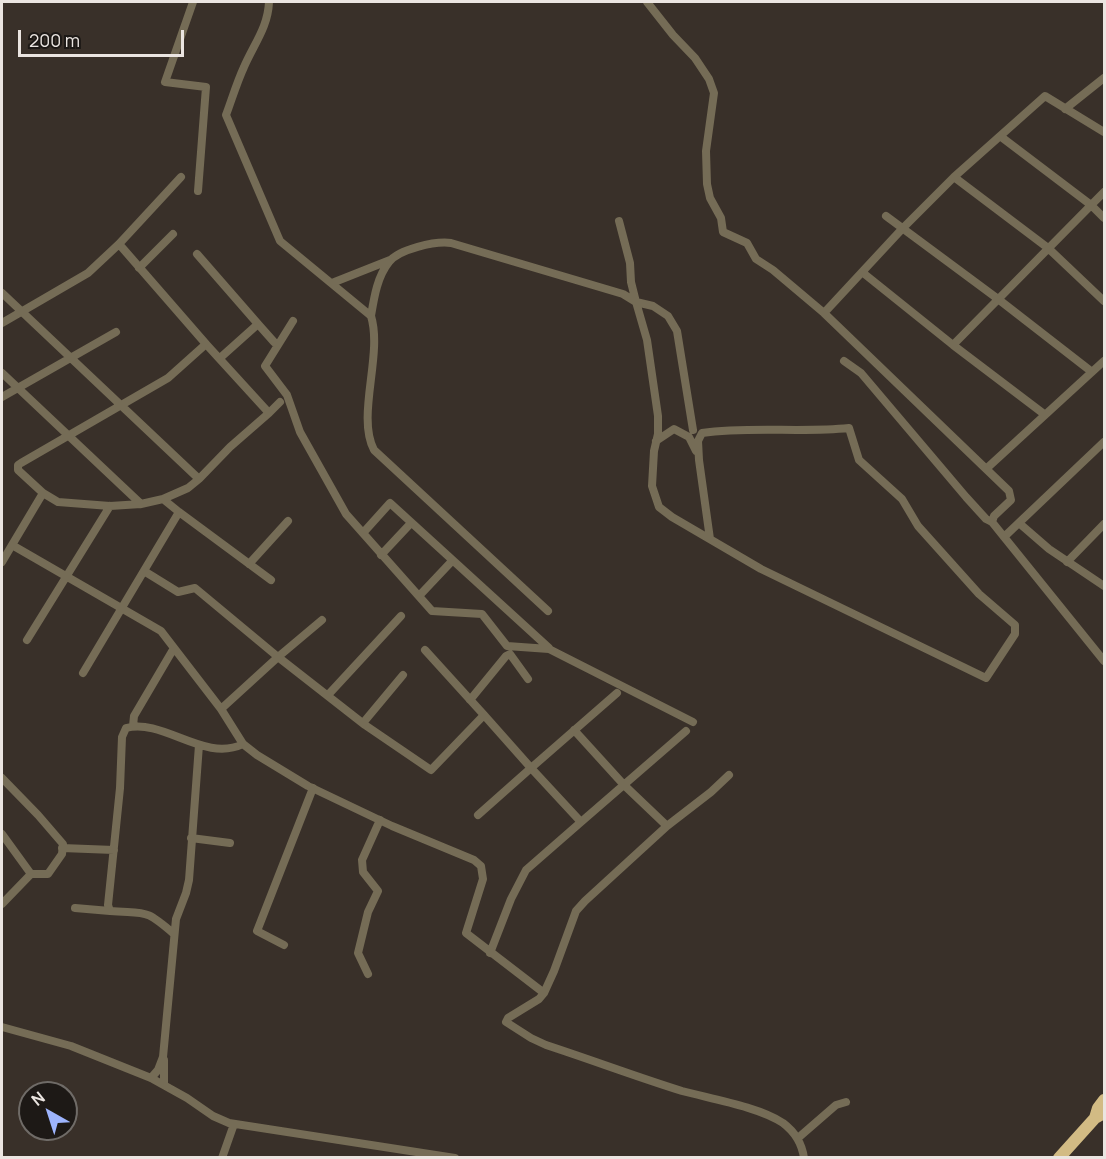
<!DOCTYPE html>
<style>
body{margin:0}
#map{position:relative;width:1106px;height:1159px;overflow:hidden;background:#393029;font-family:Manrope,sans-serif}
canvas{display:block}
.frame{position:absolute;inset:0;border:3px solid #ebe5e1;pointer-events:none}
.north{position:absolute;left:18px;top:1081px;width:60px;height:60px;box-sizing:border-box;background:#1d1916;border:2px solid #6f6b67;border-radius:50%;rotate:321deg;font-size:16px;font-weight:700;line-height:24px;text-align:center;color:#ebe5e1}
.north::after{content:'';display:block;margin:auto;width:21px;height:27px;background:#9db4fd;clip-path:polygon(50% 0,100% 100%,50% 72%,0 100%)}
.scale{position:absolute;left:18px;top:30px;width:166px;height:27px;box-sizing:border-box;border:3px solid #ebe5e1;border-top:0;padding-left:8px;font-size:18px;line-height:21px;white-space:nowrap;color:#ebe5e1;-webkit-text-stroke:4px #1d1916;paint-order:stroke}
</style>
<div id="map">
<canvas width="1106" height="1159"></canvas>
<div class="frame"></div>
<div class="north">N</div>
<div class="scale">200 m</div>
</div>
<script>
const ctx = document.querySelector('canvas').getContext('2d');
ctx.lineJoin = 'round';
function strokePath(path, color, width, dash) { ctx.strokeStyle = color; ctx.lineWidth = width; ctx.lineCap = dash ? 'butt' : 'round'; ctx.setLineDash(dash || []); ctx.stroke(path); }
strokePath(new Path2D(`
 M 193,2 L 165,82 L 206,87 L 198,191
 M 269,2 C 268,27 254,44 244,67 C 237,82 232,99 226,115 L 280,241 L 371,316 C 374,298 377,277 389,262 C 399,249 435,241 451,243 L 623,294 L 636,302 L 647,340 L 658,416 L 658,434 L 654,451 L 652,486 L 659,507 L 672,517 L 761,569 L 986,678 L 1015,634 L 1015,625 L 979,594 L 918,526 L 902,499 L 859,460 L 849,428 C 800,433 751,426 702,433 L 698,441 L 699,460 L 710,539
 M 647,2 L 673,35 L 695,58 L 709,79 L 714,93 L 706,151 L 707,184 L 710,198 L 721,218 L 723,232 L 747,243 L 756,259 L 773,270 L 824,313 L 1009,491 L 1011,500 L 994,516 L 992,522
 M 1065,109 L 1104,78
 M 1000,136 L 1091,205 L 1104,218
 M 954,177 L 1048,248 L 1104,301
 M 886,216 L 998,299 L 1092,372
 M 619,221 L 630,263 L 631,282 L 636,302 L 653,306 L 668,316 L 677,331 L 693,430
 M 119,244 L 206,344
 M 197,254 L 258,324 L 220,358
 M 139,268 L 173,234
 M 862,272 L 953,345 L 1044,414
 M 332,283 L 390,260
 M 2,293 L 199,479
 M 824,313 L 902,229 L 954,177 L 1045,96 L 1104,132
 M 371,316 C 383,355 356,416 374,450 L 548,611
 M 293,321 L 265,366 L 287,395 L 300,432 L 346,514 L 432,611 L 482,614 L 507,646 L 549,649 L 693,722
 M 2,323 L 88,273 L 119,244 L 181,177
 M 258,324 L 274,342
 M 206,344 L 269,413 L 230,447 L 199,479 L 188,488 L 163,499 L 141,504 L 110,506 L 58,502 L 43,493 L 18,470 L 18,465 L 21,463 L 168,378 Z
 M 953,345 L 1104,192
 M 844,361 L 861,373 L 966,497 L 986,519 L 992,522 L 1104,661
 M 2,373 L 141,504
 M 2,397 L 116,332
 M 269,413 L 280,402
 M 656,441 L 674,429 L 689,437 L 696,451
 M 986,469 L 1104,361
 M 43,493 L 12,545 L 161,631 L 221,709 L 243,744 L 257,755 L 308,786 L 392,826 L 474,860 L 481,866 L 483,879 L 466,933 L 544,993
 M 163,499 L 179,512
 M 1019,523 L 1049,549 L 1104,586
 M 363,533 L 390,503 L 549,648
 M 1004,537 L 1104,442
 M 381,555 L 411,523
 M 2,562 L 12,545
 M 1067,562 L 1104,524
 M 249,564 L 288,521
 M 144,571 L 178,592 L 195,588 L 278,657 L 221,709
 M 419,596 L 452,561
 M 322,620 L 278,657 L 365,725 L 431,770 L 484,715 L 531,768 L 478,815
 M 27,640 L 110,506
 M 425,650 L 484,715
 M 83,673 L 179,512 L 271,580
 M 328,695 L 401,616
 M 470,700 L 506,656 L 510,654 L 528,679
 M 363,723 L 403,675
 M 133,726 L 134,716 L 174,648
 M 574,730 L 624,785 L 667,826 L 711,792 L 729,775
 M 2,778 L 38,815 L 63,844 L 62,854 L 48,874 L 31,874
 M 581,822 L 686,731
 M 667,826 L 585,901 L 576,911 L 554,971 L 544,993 L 539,999 L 508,1018 L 506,1022 L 531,1038 L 546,1045 C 592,1060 637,1077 682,1091 C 712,1099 759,1107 783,1123 C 795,1132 802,1144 804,1158
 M 2,834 L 31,874 L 2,904
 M 191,838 L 230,843
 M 62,848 L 114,850
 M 75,908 L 110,911
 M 174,934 C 144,908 147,914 110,911 L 108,905 L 120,788 L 122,737 L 126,728 C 164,718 204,763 243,744
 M 284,945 L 257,931 L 313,788
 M 490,953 L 511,899 L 526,870 L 581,822 L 531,768 L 617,693
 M 368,974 L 358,953 L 368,912 L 378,891 L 363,872 L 362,860 L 380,820
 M 2,1027 L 71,1046 L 151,1078 L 187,1098 L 213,1116 L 229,1123 L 455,1158
 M 164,1060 L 164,1085
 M 151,1078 L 158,1070 L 163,1057 L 176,919 L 186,893 L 189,880 L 199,745
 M 798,1138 L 836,1105 L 846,1102
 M 222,1158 L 234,1124`), '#756c56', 8);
strokePath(new Path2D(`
 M 1095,1118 L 1098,1108 L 1104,1100
 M 1059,1158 L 1095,1118 L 1104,1113`), '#d2bb84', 12);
</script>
